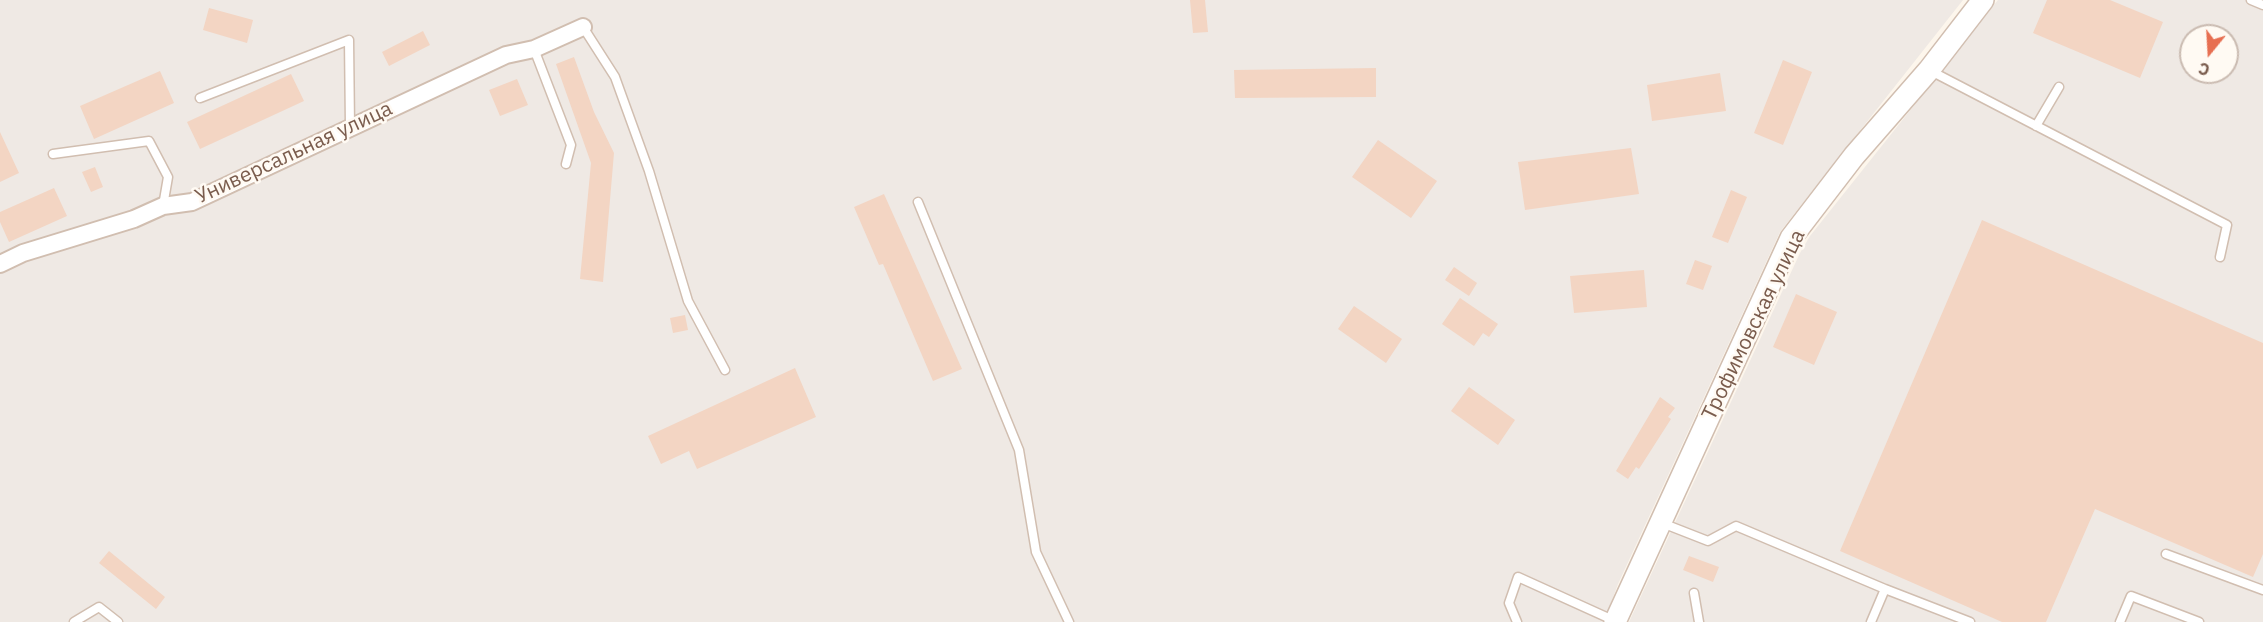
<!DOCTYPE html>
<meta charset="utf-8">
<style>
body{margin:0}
#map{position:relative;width:2263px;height:622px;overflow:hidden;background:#fdf6ec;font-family:"IBM Plex Sans",sans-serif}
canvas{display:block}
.north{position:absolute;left:2179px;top:24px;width:60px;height:60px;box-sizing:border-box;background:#fffaf3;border:2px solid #cabbb1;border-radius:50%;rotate:198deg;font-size:16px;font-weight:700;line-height:24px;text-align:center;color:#7a5c4d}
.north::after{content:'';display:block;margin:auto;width:21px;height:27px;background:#e76f51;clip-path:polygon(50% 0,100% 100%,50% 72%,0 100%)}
</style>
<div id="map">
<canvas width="2263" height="622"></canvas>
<div class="north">С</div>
</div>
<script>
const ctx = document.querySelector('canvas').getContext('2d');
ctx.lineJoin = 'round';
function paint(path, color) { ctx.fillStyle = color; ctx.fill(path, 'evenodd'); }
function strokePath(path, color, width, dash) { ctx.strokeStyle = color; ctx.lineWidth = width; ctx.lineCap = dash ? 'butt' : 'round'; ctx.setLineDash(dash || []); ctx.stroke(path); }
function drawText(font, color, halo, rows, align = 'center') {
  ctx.font = font + ' "IBM Plex Sans",sans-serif'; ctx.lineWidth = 5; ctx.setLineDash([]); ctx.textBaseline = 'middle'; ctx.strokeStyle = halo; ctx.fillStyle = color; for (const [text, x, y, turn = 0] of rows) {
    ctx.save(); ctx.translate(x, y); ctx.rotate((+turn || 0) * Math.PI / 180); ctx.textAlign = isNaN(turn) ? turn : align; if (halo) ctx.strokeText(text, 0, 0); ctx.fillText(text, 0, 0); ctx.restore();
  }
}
paint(new Path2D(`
 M 0,0 L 1963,0 L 1780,232 L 1618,584 L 1604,622 L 0,622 Z
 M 1998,0 L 2263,0 L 2263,622 L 1629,622 L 1800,253 L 1810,236 ZM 2191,36 L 2227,36 L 2227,72 L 2191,72 Z`), '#efe9e4');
paint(new Path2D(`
 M 1190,0 L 1205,0 L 1208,32 L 1193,33 Z
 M 2047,0 L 2110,0 L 2163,22 L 2140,78 L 2033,33 Z
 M 209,8 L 253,20 L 247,43 L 203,30 Z
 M 423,31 L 430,45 L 389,66 L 382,52 Z
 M 574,57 L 594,112 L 614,153 L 603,282 L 580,279 L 591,163 L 556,64 Z
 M 1783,60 L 1812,72 L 1783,145 L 1754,133 Z
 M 1376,68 L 1376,97 L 1235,98 L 1234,70 Z
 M 160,71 L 174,103 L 94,139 L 80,106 Z
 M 1720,73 L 1726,111 L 1652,121 L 1647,85 Z
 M 291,74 L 304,101 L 200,149 L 187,122 Z
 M 517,79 L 528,105 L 500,116 L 489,90 Z
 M 0,132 L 19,173 L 0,182 Z
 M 1378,140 L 1437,181 L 1411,218 L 1352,177 Z
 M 1631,148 L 1639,194 L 1525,210 L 1518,162 Z
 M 95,167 L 103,187 L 91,192 L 82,172 Z
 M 54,188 L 67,216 L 9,242 L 0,222 L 0,212 Z
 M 1731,190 L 1747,197 L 1728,243 L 1712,237 Z
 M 884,194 L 962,369 L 933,381 L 883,264 L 879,265 L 854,207 Z
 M 1982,220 L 2263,343 L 2263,554 L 2253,577 L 2095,509 L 2046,622 L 2002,622 L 1840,551 Z
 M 1695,260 L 1712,266 L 1703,290 L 1686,284 Z
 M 1454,267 L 1477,283 L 1469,296 L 1445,280 Z
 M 1644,270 L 1647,307 L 1574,313 L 1570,276 Z
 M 1796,294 L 1837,312 L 1814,365 L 1773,347 Z
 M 1460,298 L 1498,324 L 1489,337 L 1483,333 L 1474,346 L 1442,324 Z
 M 1354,306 L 1402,339 L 1386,363 L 1338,329 Z
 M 685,315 L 688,330 L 673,333 L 670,318 Z
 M 795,368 L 816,417 L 697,469 L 689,451 L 661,464 L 648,436 Z
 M 1469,387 L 1515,420 L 1498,445 L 1451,411 Z
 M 1660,397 L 1675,408 L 1668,417 L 1671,419 L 1639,469 L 1636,467 L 1628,479 L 1616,471 Z
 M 109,551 L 165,597 L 156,609 L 99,563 Z
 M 1689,556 L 1719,567 L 1713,582 L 1683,570 Z`), '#f3d5c3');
const service = new Path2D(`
 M 2251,0 L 2263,5
 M 583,27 L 615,77 L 649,171 L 688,301 L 725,370
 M 534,49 L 571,145 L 566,164
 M 1929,70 L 2227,225 L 2220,257
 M 200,98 L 349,40 L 350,127
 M 2036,126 L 2059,87
 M 53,154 L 149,141 L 168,177 L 163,206
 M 918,202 L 1019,450 L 1036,552 L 1069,622
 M 1662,523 L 1708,541 L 1736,526 L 1885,589 L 1871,622
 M 2166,554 L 2263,590
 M 1885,589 L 1970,622
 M 1694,593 L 1699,622
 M 74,622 L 99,607 L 118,622
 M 1517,622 L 1509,603 L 1518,577 L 1615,621
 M 2120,622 L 2131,596 L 2199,622`);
const minor = new Path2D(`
 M 0,264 L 23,253 L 134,219 L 163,206 L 192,202 L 506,55 L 534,49 L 583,27`);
const tertiary = new Path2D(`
 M 1615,622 L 1791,238 L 1854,156 L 1929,70 L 1983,0`);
strokePath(service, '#d1beb0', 11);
strokePath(minor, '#d1beb0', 20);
strokePath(tertiary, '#d1beb0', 24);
strokePath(service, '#fff', 8);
strokePath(minor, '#fff', 16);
strokePath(tertiary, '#fff', 21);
drawText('21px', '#7a5c4d', '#fffaf3', [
 ["Универсальная улица",294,153,-25],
 ["Трофимовская улица",1754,325,-64]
]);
</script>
